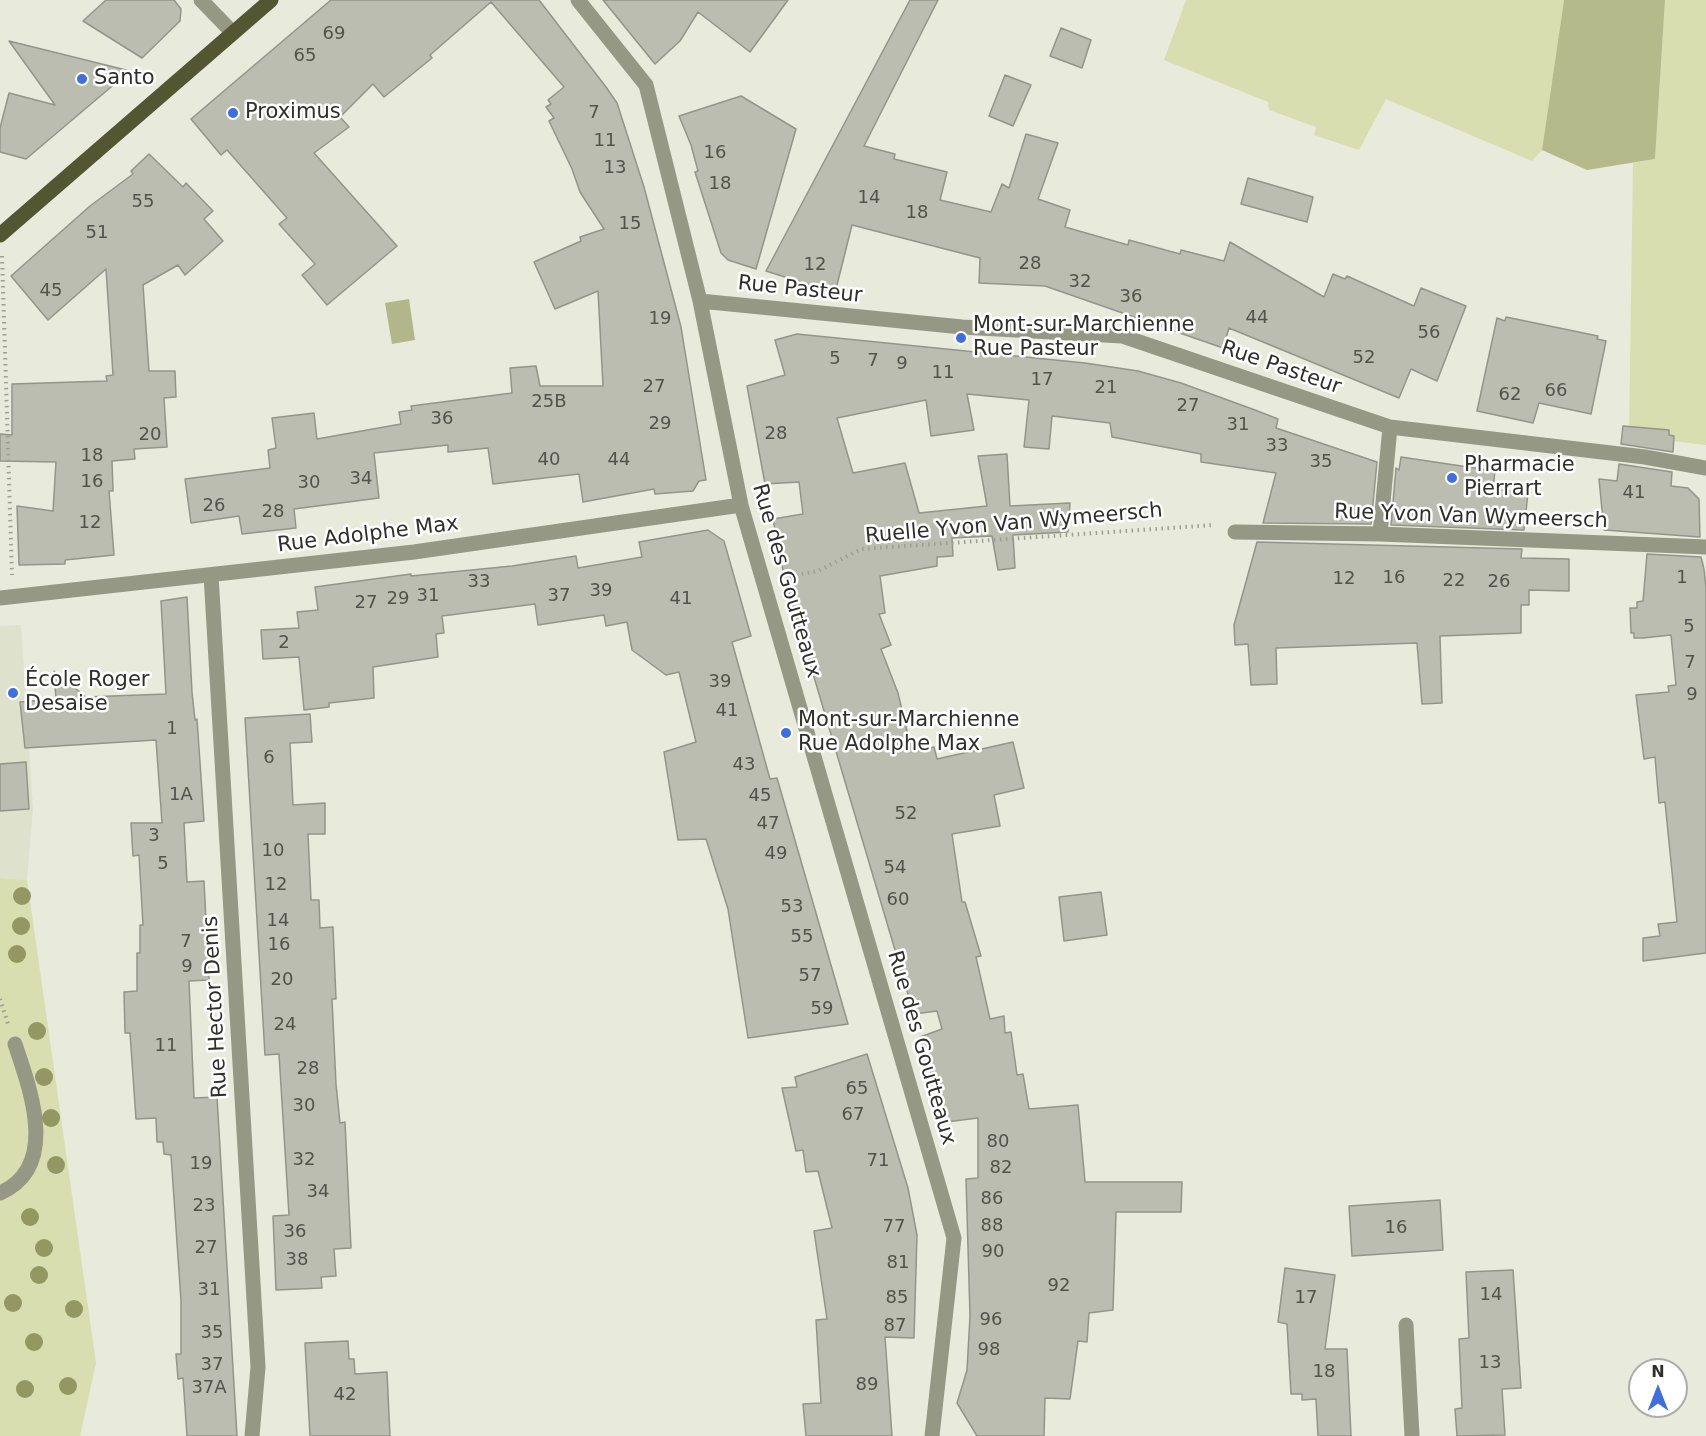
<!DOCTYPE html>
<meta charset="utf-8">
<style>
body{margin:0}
#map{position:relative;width:1706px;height:1436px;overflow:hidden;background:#e8eadc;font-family:"DejaVu Sans",sans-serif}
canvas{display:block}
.north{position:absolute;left:1628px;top:1358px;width:60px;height:60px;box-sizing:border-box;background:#fff;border:2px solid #acacaa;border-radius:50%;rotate:0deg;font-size:16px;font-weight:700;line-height:24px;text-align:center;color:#2f302b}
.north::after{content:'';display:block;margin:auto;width:21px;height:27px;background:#3e6edf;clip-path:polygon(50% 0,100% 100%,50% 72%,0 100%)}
</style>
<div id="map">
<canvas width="1706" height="1436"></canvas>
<div class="north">N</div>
</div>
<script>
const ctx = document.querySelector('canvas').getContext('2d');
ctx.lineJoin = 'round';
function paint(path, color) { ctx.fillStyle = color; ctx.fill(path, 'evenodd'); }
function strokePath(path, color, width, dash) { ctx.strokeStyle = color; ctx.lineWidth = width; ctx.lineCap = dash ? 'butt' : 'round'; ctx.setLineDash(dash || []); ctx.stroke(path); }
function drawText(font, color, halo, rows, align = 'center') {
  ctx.font = font + ' "DejaVu Sans",sans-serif'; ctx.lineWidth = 5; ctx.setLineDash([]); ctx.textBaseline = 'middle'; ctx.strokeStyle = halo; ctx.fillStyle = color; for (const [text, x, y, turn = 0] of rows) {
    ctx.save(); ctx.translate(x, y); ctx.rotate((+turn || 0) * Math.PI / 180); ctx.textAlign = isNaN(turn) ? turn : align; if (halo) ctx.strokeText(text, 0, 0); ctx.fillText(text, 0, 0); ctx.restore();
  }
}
paint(new Path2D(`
 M 21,625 L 33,809 L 27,880 L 0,878 L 0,626 Z`), '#dee1cc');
paint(new Path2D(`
 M 1186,0 L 1564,0 L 1542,150 L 1532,161 L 1386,99 L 1359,150 L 1314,135 L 1316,127 L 1269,110 L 1268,102 L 1164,60 Z
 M 1665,0 L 1706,0 L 1706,445 L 1629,436 L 1633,163 L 1655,159 Z
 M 0,878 L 27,880 L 96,1363 L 80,1436 L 0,1436 Z`), '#d8deaf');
paint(new Path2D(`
 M 1564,0 L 1665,0 L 1655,159 L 1587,170 L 1542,150 Z`), '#b4ba8a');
paint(new Path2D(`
 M 409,299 L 415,340 L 392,344 L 385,303 Z`), '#b1b788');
const building = new Path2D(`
 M 106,0 L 174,0 L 181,9 L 180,21 L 142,58 L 83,21 Z
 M 331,0 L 539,0 L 606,87 L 617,103 L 644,187 L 681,327 L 706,480 L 699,481 L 693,491 L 655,494 L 654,489 L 583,502 L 579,474 L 493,484 L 488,448 L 448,452 L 448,445 L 374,453 L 379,498 L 294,509 L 296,528 L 242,534 L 239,516 L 191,523 L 185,479 L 270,468 L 268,450 L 276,448 L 272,418 L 314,413 L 317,439 L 401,424 L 399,412 L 412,410 L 411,406 L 512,393 L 510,368 L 536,366 L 540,386 L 603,386 L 598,291 L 555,309 L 534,262 L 581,241 L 580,237 L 604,229 L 580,192 L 572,169 L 549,121 L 554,118 L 546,107 L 551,104 L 548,100 L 564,87 L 491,2 L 430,55 L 432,58 L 384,97 L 373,84 L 340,117 L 349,127 L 314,153 L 397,246 L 327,305 L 302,275 L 315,264 L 279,224 L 287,218 L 227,150 L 221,155 L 191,119 Z
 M 603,0 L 788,0 L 750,52 L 698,12 L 680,41 L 655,64 Z
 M 910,0 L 938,0 L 864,146 L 895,154 L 894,159 L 947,172 L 940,200 L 991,212 L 1002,184 L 1009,188 L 1026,134 L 1058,143 L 1038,199 L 1070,210 L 1065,227 L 1128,245 L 1129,240 L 1180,254 L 1181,250 L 1224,261 L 1230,242 L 1324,297 L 1333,274 L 1345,279 L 1347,276 L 1414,306 L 1421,288 L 1466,306 L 1437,381 L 1411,369 L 1399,398 L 1229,328 L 1223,348 L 1045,286 L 979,283 L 980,258 L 852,225 L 835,293 L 766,271 Z
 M 1061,28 L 1091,40 L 1082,68 L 1050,56 Z
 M 9,41 L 130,71 L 26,159 L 0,152 L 0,128 L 9,93 L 55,105 Z
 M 1005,75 L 1031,85 L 1013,126 L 989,116 Z
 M 741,96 L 796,129 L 756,269 L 728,260 L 721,253 L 695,172 L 698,171 L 691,145 L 679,116 Z
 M 149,154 L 183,187 L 186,183 L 213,211 L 204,219 L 223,241 L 185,275 L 178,265 L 143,285 L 149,371 L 175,371 L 176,397 L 164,398 L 167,447 L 134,449 L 135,459 L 112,461 L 113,491 L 109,491 L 114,555 L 65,560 L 65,564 L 19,565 L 17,506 L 53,511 L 56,462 L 0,461 L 0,434 L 12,435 L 12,384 L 107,381 L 106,376 L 113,375 L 106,269 L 48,320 L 11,276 L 90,206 L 133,174 L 131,171 Z
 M 1248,178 L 1313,197 L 1307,222 L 1241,204 Z
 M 1506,317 L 1598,336 L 1597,339 L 1606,341 L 1591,414 L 1539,403 L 1533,423 L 1477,411 L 1497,318 L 1505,321 Z
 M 797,334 L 1085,363 L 1138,371 L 1181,383 L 1255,410 L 1278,419 L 1276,428 L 1377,462 L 1371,524 L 1263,523 L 1276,473 L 1201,462 L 1201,454 L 1112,437 L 1110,423 L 1052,416 L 1049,449 L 1024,447 L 1029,400 L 967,394 L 974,430 L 931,436 L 926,400 L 837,418 L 853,473 L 905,463 L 919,513 L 987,506 L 978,456 L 1007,454 L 1010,506 L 1070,503 L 1068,532 L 1013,535 L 1015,568 L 998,570 L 992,536 L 952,538 L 953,556 L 937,557 L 937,566 L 880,576 L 885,613 L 879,614 L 891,645 L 881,649 L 898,693 L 912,752 L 934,747 L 937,759 L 1013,742 L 1024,788 L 994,795 L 1000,826 L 952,834 L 962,902 L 965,902 L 981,956 L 976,957 L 990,1019 L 1004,1016 L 1005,1033 L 1011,1032 L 1017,1075 L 1023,1074 L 1029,1109 L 1078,1105 L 1085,1182 L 1182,1182 L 1181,1212 L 1116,1212 L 1113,1310 L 1089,1313 L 1087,1342 L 1078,1341 L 1070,1399 L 1045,1398 L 1044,1436 L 977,1436 L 957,1403 L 967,1370 L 970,1316 L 966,1179 L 978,1178 L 978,1118 L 946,1122 L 920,1037 L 942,1029 L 937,1011 L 914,1014 L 784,576 L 773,519 L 803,514 L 799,482 L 765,484 L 747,386 L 785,375 L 775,340 Z
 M 1623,426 L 1669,430 L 1669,435 L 1674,436 L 1673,452 L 1621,444 Z
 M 1401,457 L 1495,471 L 1493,489 L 1528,493 L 1524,530 L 1391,525 L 1396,468 L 1399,470 Z
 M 1619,464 L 1672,472 L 1671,486 L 1688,488 L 1699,499 L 1700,537 L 1604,530 L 1599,479 L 1617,481 Z
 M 708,530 L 724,541 L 751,636 L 732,642 L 770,779 L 777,778 L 848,1024 L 748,1038 L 728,909 L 706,839 L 678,840 L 664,752 L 696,742 L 679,672 L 666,675 L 632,650 L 627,622 L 606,626 L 604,615 L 538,625 L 535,604 L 442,616 L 444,633 L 436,634 L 438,657 L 373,667 L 374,698 L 329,703 L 329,707 L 304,710 L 299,657 L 263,659 L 261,630 L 299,628 L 297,612 L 318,610 L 315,587 L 411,574 L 411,576 L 512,566 L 576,556 L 578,568 L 642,557 L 639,542 Z
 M 1257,542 L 1522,549 L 1521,558 L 1569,559 L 1569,591 L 1529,590 L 1529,605 L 1521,605 L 1521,633 L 1440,636 L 1442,703 L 1422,704 L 1417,643 L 1276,648 L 1277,684 L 1251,685 L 1248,644 L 1235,645 L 1234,625 Z
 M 1647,554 L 1701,557 L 1704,569 L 1706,588 L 1706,953 L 1643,961 L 1643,938 L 1660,936 L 1658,924 L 1677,922 L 1665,802 L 1659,803 L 1655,757 L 1644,759 L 1636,695 L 1669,692 L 1668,686 L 1676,685 L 1671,635 L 1643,638 L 1634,638 L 1634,633 L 1631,633 L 1630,608 L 1637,608 L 1637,602 L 1643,601 Z
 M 187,597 L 192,692 L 195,720 L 197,719 L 204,821 L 184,823 L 187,882 L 204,881 L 209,980 L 189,981 L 194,1098 L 217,1097 L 237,1436 L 187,1436 L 183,1378 L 178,1379 L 176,1354 L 181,1354 L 181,1301 L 171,1155 L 164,1154 L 163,1142 L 157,1142 L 156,1118 L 136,1119 L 130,1033 L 125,1033 L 124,992 L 137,991 L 137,953 L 140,953 L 140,925 L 143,925 L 139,855 L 133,856 L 131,823 L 162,823 L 156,740 L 25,748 L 20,702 L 56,699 L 54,671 L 86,697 L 166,694 L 161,601 Z
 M 310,714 L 312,742 L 290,743 L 293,805 L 325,803 L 325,834 L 308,834 L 311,900 L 319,900 L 320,928 L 333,927 L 336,999 L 332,999 L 336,1084 L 340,1123 L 345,1122 L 351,1248 L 334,1249 L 336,1276 L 321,1277 L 322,1288 L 276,1290 L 273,1216 L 289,1215 L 279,1054 L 265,1055 L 245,718 Z
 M 26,762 L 29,809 L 0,811 L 0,764 Z
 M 1101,892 L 1107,935 L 1064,941 L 1059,897 Z
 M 867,1054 L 908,1188 L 917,1235 L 914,1338 L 885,1337 L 892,1436 L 806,1436 L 803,1404 L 821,1403 L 816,1320 L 827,1319 L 814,1231 L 832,1228 L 818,1171 L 806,1172 L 803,1150 L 796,1151 L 782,1088 L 797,1087 L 795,1077 Z
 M 1440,1200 L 1443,1250 L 1352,1256 L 1349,1206 Z
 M 1285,1268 L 1335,1275 L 1325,1349 L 1347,1349 L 1351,1436 L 1318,1436 L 1316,1399 L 1302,1400 L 1302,1394 L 1291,1394 L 1287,1324 L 1278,1322 Z
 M 1513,1270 L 1521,1388 L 1502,1389 L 1505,1435 L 1457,1436 L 1455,1409 L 1462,1408 L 1459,1339 L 1469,1338 L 1466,1272 Z
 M 348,1341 L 349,1359 L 354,1359 L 355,1374 L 387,1372 L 390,1436 L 310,1436 L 305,1343 Z`);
paint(building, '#babdaf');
strokePath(building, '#949589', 1.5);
strokePath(new Path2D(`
 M 2,256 L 12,575
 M 784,577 L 818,571 L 861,549 L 1214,525
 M 0,999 L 8,1024`), '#9d9f94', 4, [1.5, 4.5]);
strokePath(new Path2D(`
 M 201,0 L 233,33`), '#959884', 15);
strokePath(new Path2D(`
 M 578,0 L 646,85 L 700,301 L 741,505 L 954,1238 L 932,1436
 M 700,301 L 962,327 L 1122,336 L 1390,427 L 1645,457 L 1706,468
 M 1235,532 L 1380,534 L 1706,547
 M 1380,534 L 1390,427
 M 211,575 L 258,1367 L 252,1436
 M 0,598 L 414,552 L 741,505
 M 0,1193 C 60,1167 30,1089 15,1044
 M 1406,1325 L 1412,1436`), '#959884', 15);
strokePath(new Path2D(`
 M 0,235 L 271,0`), '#525732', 15);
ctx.fillStyle = '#939763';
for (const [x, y] of [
 [22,896],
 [21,926],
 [17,954],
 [37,1031],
 [44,1077],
 [51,1118],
 [56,1165],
 [30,1217],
 [44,1248],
 [39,1275],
 [13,1303],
 [74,1309],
 [34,1342],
 [68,1386],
 [25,1389]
]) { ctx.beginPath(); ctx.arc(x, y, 9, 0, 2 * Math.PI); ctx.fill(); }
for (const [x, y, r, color] of [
 [82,79,6,"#3e6edf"],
 [233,113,6,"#3e6edf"],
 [961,338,6,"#3e6edf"],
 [1452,478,6,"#3e6edf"],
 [13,693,6,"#3e6edf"],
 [786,733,6,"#3e6edf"]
]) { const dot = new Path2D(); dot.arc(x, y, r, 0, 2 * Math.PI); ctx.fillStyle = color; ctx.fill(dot); strokePath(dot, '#fff', 2); }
drawText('18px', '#52534c', null, [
 ["69",334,34],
 ["65",305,56],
 ["7",594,113],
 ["11",605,141],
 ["16",715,153],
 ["13",615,168],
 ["18",720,184],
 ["14",869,198],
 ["55",143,202],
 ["18",917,213],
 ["15",630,224],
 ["51",97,233],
 ["28",1030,264],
 ["12",815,265],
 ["32",1080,282],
 ["45",51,291],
 ["36",1131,297],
 ["44",1257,318],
 ["19",660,319],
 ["56",1429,333],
 ["52",1364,358],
 ["5",835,359],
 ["7",873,361],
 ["9",902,364],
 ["11",943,373],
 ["17",1042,380],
 ["27",654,387],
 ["21",1106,388],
 ["66",1556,391],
 ["62",1510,395],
 ["25B",549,402],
 ["27",1188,406],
 ["36",442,419],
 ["29",660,424],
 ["31",1238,425],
 ["28",776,434],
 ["20",150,435],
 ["33",1277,446],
 ["18",92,456],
 ["40",549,460],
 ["44",619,460],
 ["35",1321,462],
 ["34",361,479],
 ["16",92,482],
 ["30",309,483],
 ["41",1634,493],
 ["26",214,506],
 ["28",273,512],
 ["12",90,523],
 ["16",1394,578],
 ["1",1682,578],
 ["12",1344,579],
 ["22",1454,581],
 ["33",479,582],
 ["26",1499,582],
 ["39",601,591],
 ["31",428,596],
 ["37",559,596],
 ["29",398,599],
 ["41",681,599],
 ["27",366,603],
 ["5",1689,627],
 ["2",284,643],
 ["7",1690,663],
 ["39",720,682],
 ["9",1692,695],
 ["41",727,711],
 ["1",172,729],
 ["6",269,758],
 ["43",744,765],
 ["1A",181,795],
 ["45",760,796],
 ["52",906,814],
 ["47",768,824],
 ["3",154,836],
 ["10",273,851],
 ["49",776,854],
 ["5",163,864],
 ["54",895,868],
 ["12",276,885],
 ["60",898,900],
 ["53",792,907],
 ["14",278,921],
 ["55",802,937],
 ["7",186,942],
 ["16",279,945],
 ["9",187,967],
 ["57",810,976],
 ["20",282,980],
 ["59",822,1009],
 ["24",285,1025],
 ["11",166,1046],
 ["28",308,1069],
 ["65",857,1089],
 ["30",304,1106],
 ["67",853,1115],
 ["80",998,1142],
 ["32",304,1160],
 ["71",878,1161],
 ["19",201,1164],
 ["82",1001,1168],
 ["34",318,1192],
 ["86",992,1199],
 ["23",204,1206],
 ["88",992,1226],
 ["77",894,1227],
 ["16",1396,1228],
 ["36",295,1232],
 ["27",206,1248],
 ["90",993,1252],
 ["38",297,1260],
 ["81",898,1263],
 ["92",1059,1286],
 ["31",209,1290],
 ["14",1491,1295],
 ["85",897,1298],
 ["17",1306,1298],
 ["96",991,1320],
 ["87",895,1326],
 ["35",212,1333],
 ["98",989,1350],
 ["13",1490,1363],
 ["37",212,1365],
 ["18",1324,1372],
 ["89",867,1385],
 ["37A",209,1388],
 ["42",345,1395]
]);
drawText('21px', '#2f302b', '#fff', [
 ["Santo",94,79],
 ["Proximus",245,113],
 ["Mont-sur-Marchienne",973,326],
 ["Rue Pasteur",973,350],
 ["Pharmacie",1464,466],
 ["Pierrart",1464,490],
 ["École Roger",25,681],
 ["Desaise",25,705],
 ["Mont-sur-Marchienne",798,721],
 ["Rue Adolphe Max",798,745]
], 'left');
drawText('21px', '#2f302b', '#fff', [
 ["Rue Pasteur",800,290,6],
 ["Rue Pasteur",1281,368,19],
 ["Rue Yvon Van Wymeersch",1471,517,2],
 ["Ruelle Yvon Van Wymeersch",1014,524,-5],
 ["Rue Adolphe Max",368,535,-7],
 ["Rue des Goutteaux",786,581,74],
 ["Rue Hector Denis",216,1007,-93],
 ["Rue des Goutteaux",921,1048,74]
]);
</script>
